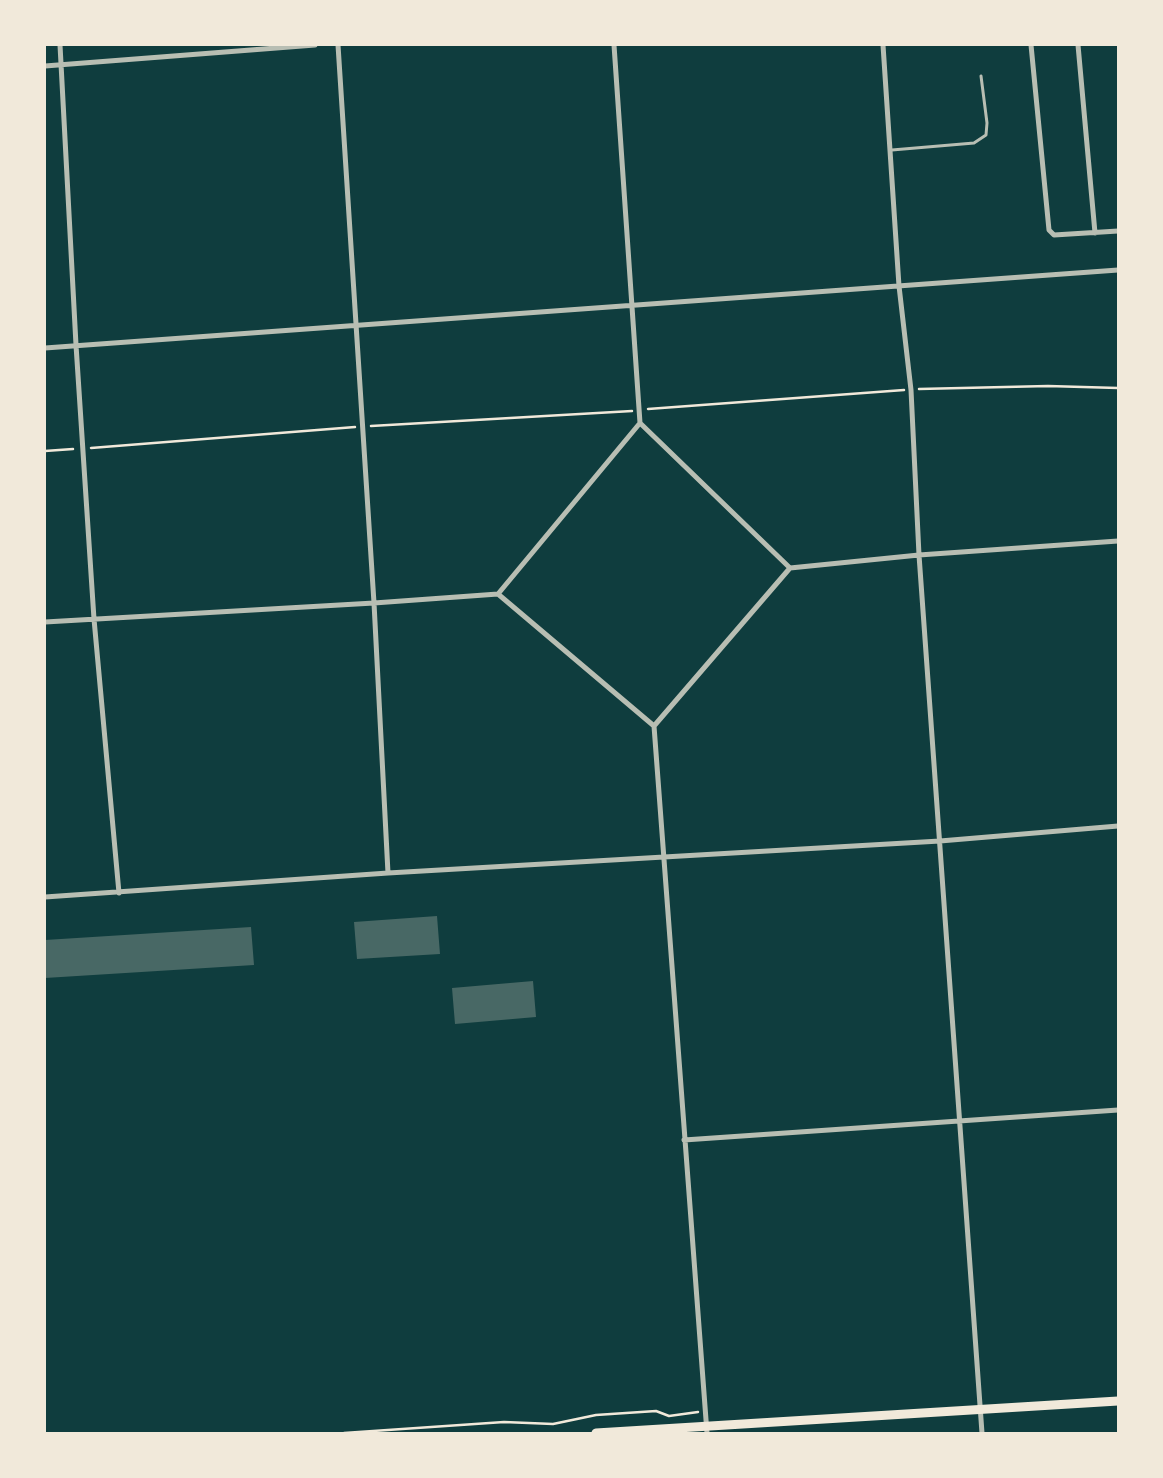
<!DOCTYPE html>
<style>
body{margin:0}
#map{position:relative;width:1163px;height:1478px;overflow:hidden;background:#0f3d3e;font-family:Mulish,sans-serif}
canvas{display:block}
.frame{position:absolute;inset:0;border:46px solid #f1e9da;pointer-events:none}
</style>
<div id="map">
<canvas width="1163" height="1478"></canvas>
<div class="frame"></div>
</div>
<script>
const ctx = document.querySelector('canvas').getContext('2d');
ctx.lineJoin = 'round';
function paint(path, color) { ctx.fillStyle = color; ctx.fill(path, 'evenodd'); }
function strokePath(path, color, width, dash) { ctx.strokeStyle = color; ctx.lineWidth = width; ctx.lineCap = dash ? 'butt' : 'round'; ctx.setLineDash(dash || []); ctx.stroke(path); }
paint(new Path2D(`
 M 437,916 L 440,954 L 357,959 L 354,922 Z
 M 251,927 L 254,965 L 45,978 L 45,940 Z
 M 533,981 L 536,1017 L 455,1024 L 452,988 Z`), '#486865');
strokePath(new Path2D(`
 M 919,389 L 1048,386 L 1118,388
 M 648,409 L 904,390
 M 371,426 L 632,411
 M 91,448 L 355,427
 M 45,451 L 73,449
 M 344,1433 L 504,1422 L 553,1424 L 596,1415 L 656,1411 L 669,1416 L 698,1412`), '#f1e9da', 2.5);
strokePath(new Path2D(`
 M 892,150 L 974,143 L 986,135 L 987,123 L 981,76`), '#b8beb3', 3);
strokePath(new Path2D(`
 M 60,45 L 76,345 L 94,619 L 119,893
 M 338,45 L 374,603 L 388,873
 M 614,45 L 640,423
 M 883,45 L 899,286 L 911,390 L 919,555 L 982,1433
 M 1031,45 L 1049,230 L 1054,235 L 1118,231
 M 1078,45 L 1095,233
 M 45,66 L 315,45
 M 45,348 L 1118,270
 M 640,423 L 790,568 L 654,726
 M 790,568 L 919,555 L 1118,541
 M 498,594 L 640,423
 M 498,594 L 654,726
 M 45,622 L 374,603 L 498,594
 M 654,726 L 707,1433
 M 45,897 L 388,873 L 940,841 L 1118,826
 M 684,1140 L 1118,1110`), '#b8beb3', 5);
strokePath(new Path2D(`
 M 596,1433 L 1118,1401`), '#f1e9da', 9);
</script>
